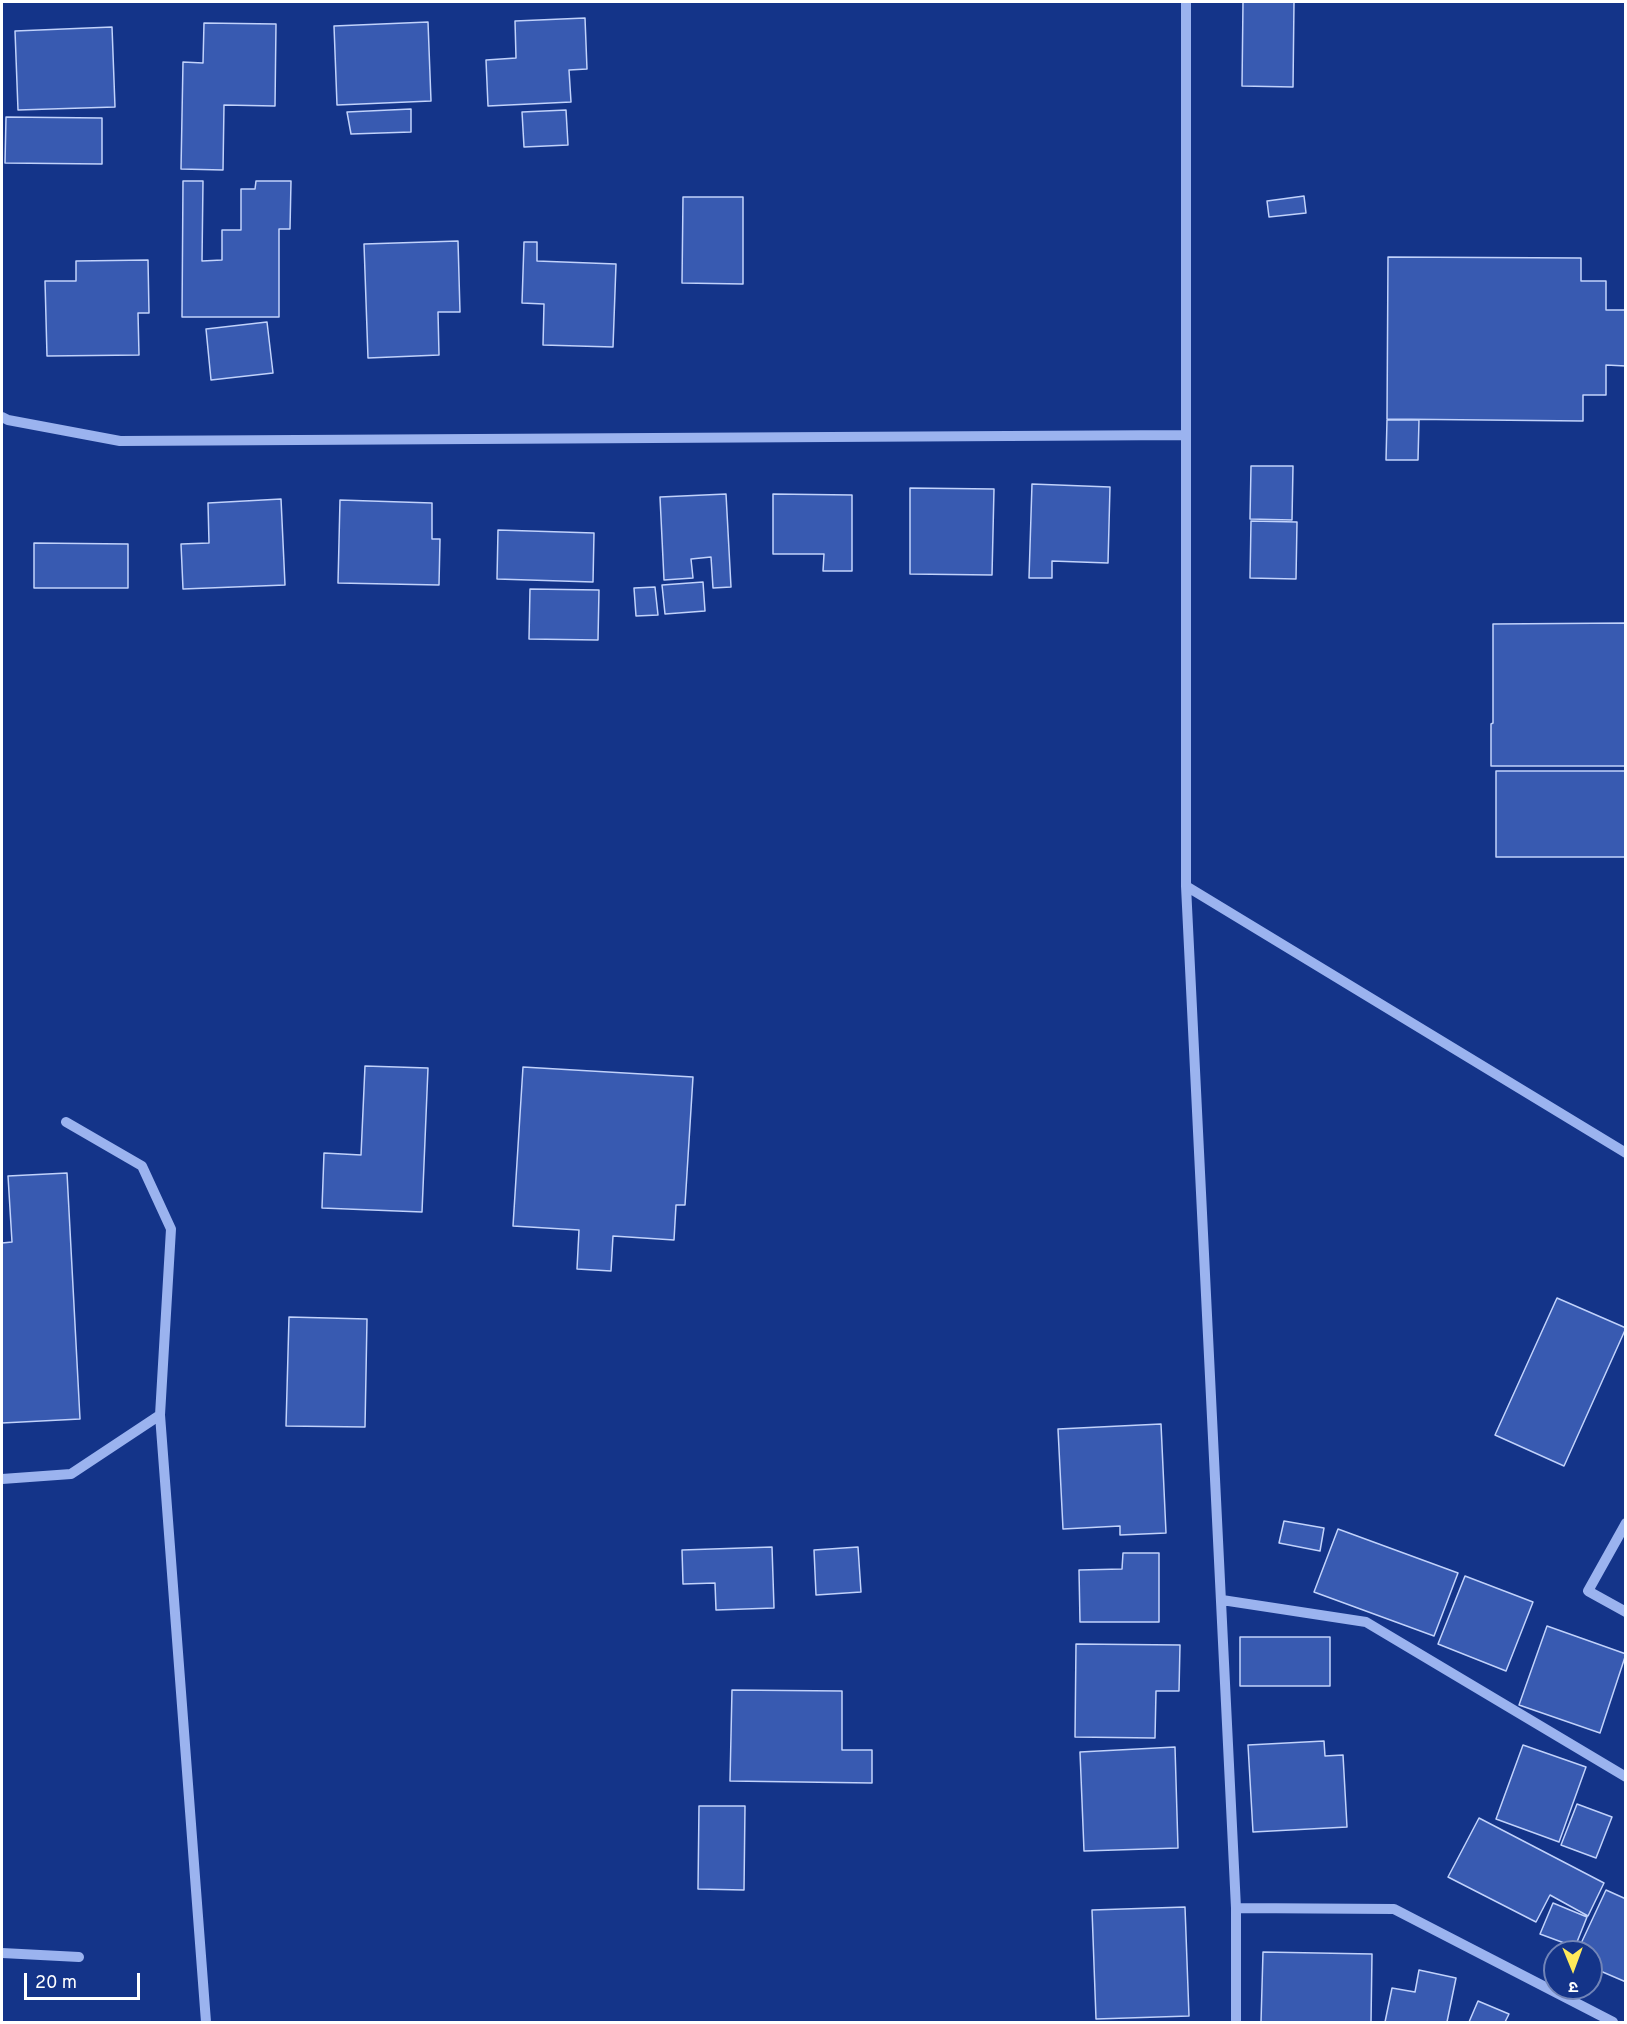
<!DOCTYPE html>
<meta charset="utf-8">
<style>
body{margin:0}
#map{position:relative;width:1627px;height:2024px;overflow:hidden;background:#143489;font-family:Overpass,"Noto Sans Devanagari",sans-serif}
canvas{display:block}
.frame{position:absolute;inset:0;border:3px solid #fff;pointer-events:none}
.north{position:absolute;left:1543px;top:1940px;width:60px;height:60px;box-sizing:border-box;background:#143489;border:2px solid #7285b8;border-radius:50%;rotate:179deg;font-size:16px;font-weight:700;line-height:24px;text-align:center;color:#fff}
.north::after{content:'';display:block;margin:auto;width:21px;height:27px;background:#ffea5a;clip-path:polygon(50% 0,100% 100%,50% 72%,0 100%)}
.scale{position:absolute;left:24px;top:1973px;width:116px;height:27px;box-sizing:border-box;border:3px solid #fff;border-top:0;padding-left:8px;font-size:18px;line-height:21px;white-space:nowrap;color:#fff;-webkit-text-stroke:4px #143489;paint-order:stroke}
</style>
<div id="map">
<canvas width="1627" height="2024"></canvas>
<div class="frame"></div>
<div class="north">उ</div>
<div class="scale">20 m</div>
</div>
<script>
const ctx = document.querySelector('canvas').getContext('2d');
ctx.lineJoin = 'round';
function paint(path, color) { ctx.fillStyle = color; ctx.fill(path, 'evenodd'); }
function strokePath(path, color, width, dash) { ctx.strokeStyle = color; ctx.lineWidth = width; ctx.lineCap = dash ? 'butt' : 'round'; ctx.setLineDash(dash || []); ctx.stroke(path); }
const building = new Path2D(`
 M 1243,2 L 1294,2 L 1293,87 L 1242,86 Z
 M 585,18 L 587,69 L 569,70 L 571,102 L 488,106 L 486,60 L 516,58 L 515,21 Z
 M 428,22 L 431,101 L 337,105 L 334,26 Z
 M 204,23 L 276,24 L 275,106 L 224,105 L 223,170 L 181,169 L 183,62 L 203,63 Z
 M 112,27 L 115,107 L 18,110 L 15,31 Z
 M 411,109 L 411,132 L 351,134 L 347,112 Z
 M 566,110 L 568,145 L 524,147 L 522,112 Z
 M 6,117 L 102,118 L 102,164 L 5,163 Z
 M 183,181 L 203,181 L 202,261 L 222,260 L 222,230 L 241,230 L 241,189 L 255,189 L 256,181 L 291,181 L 290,229 L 279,229 L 279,317 L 182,317 Z
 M 1304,196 L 1306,213 L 1269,217 L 1267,201 Z
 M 683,197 L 743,197 L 743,284 L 682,283 Z
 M 458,241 L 460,312 L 438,312 L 439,355 L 368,358 L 364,244 Z
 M 524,242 L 537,242 L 537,261 L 616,264 L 613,347 L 543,345 L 544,304 L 522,303 Z
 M 1388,257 L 1581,258 L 1581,281 L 1606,281 L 1606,310 L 1626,310 L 1626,366 L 1606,365 L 1606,395 L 1583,395 L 1583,421 L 1387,419 Z
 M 148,260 L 149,313 L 138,313 L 139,355 L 47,356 L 45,281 L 76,281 L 76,261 Z
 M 267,322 L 273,373 L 211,380 L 206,329 Z
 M 1387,420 L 1419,420 L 1418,460 L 1386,460 Z
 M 1251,466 L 1293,466 L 1292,520 L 1250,519 Z
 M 1032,484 L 1110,487 L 1108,563 L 1052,561 L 1052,578 L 1029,578 Z
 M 910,488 L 994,489 L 992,575 L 910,574 Z
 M 726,494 L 731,587 L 713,588 L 711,557 L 691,559 L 693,578 L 664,580 L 660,497 Z
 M 773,494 L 852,495 L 852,571 L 823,571 L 824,554 L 773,554 Z
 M 281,499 L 285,585 L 183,589 L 181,544 L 209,543 L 208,503 Z
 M 340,500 L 432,503 L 432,539 L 440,539 L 439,585 L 338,583 Z
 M 1251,521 L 1297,522 L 1296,579 L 1250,578 Z
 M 498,530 L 594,533 L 593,582 L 497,579 Z
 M 34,543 L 128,544 L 128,588 L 34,588 Z
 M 703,582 L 705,611 L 665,614 L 662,585 Z
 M 655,587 L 658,615 L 636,616 L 634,588 Z
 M 530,589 L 599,590 L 598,640 L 529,639 Z
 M 1626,623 L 1626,766 L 1491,766 L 1491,724 L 1493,723 L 1493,624 Z
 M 1496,771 L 1626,771 L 1626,857 L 1496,857 Z
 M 365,1066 L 428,1068 L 422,1212 L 322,1208 L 324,1153 L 361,1155 Z
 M 523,1067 L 693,1077 L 685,1205 L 676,1205 L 674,1240 L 613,1236 L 611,1271 L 577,1269 L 579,1230 L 513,1226 Z
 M 67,1173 L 80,1419 L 2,1423 L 2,1243 L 12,1242 L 8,1176 Z
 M 1557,1298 L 1626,1328 L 1564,1466 L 1495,1435 Z
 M 289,1317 L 367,1319 L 365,1427 L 286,1426 Z
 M 1161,1424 L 1166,1533 L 1120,1535 L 1120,1526 L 1063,1529 L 1058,1429 Z
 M 1284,1521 L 1324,1528 L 1320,1551 L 1279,1543 Z
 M 1338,1529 L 1458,1573 L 1434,1636 L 1314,1592 Z
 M 772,1547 L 774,1608 L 716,1610 L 715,1583 L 683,1584 L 682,1550 Z
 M 858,1547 L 861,1592 L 816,1595 L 814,1550 Z
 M 1123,1553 L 1159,1553 L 1159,1622 L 1080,1622 L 1079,1570 L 1122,1569 Z
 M 1465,1576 L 1533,1602 L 1506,1671 L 1438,1644 Z
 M 1547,1626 L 1626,1654 L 1600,1733 L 1519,1705 Z
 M 1240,1637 L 1330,1637 L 1330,1686 L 1240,1686 Z
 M 1076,1644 L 1180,1645 L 1179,1691 L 1156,1691 L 1155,1738 L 1075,1737 Z
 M 732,1690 L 842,1691 L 842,1750 L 872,1750 L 872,1783 L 730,1781 Z
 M 1324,1741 L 1325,1756 L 1343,1755 L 1347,1827 L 1253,1832 L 1248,1745 Z
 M 1523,1745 L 1586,1767 L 1559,1842 L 1496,1819 Z
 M 1175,1747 L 1178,1848 L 1084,1851 L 1080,1752 Z
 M 1577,1804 L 1612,1817 L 1596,1858 L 1561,1845 Z
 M 699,1806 L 745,1806 L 744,1890 L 698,1889 Z
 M 1479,1818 L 1604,1883 L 1588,1916 L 1550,1895 L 1536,1922 L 1448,1877 Z
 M 1606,1890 L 1626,1899 L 1626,1982 L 1591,1967 L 1591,1952 L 1577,1952 Z
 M 1553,1903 L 1587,1917 L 1575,1947 L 1540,1934 Z
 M 1185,1907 L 1189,2016 L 1096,2019 L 1092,1910 Z
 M 1263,1952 L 1372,1954 L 1371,2022 L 1261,2022 Z
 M 1419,1970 L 1456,1978 L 1447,2022 L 1385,2022 L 1392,1988 L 1415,1992 Z
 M 1478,2001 L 1509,2014 L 1505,2022 L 1469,2022 Z`);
paint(building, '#385ab1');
strokePath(building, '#c1d2fb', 1.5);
strokePath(new Path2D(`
 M 1186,2 L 1186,886 L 1626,1153
 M 2,417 L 8,420 L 120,441 L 1186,435
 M 1186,886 L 1236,1908 L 1236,2022
 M 160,1415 L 206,2022
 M 2,1479 L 71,1474 L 160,1415 L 171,1229 L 142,1166 L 66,1122
 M 1626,1523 L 1588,1591 L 1626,1612
 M 1222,1600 L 1366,1622 L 1626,1777
 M 1236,1908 L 1394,1909 L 1613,2022
 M 2,1953 L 79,1957`), '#9bb3ef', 10);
</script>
